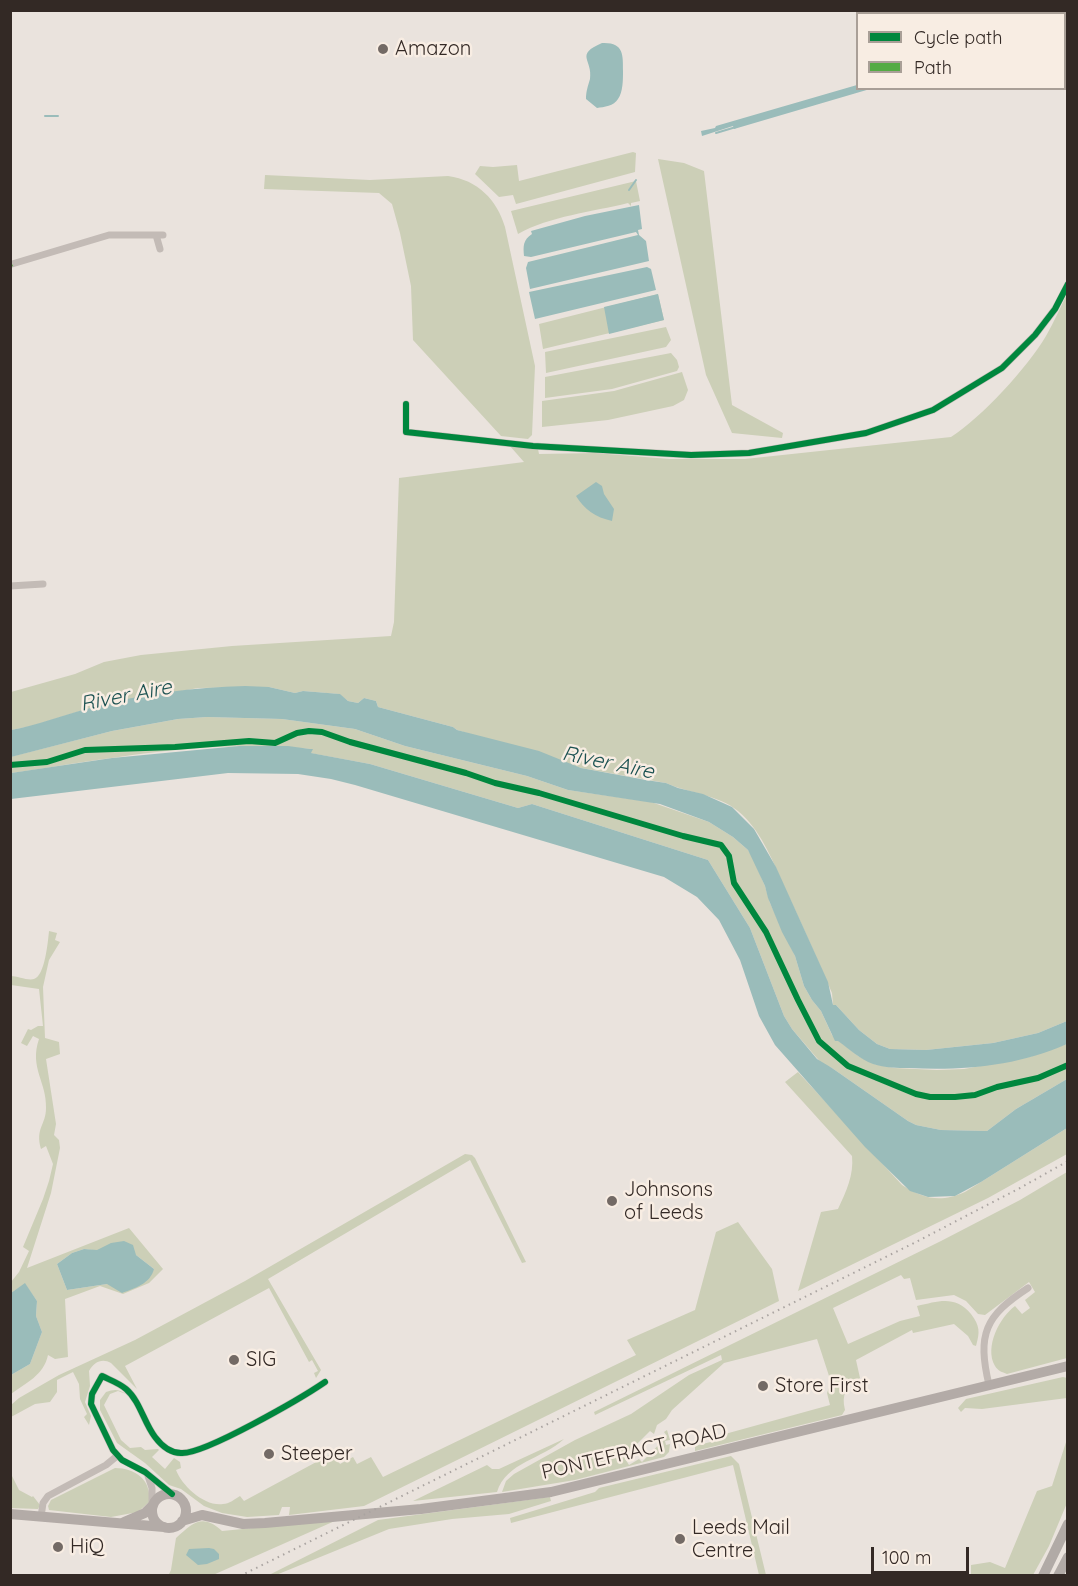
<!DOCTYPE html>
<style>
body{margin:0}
#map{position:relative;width:1078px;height:1586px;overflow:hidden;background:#eae3dd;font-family:Quicksand,sans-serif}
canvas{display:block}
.frame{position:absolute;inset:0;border:12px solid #332925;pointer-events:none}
.legend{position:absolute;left:856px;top:12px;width:210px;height:78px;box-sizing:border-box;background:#f8ede3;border:2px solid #a99f97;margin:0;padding:8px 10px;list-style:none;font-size:18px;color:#332925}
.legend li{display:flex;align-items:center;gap:12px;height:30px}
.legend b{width:30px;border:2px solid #a99f97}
.scale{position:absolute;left:871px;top:1547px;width:98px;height:27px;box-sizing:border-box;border:3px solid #332925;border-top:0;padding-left:8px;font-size:18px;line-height:21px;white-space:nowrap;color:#332925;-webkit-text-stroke:4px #f8ede3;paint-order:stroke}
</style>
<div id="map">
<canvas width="1078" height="1586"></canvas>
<div class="frame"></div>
<ul class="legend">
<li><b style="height:8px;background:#00873e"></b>Cycle path</li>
<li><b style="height:8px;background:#54ab44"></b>Path</li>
</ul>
<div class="scale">100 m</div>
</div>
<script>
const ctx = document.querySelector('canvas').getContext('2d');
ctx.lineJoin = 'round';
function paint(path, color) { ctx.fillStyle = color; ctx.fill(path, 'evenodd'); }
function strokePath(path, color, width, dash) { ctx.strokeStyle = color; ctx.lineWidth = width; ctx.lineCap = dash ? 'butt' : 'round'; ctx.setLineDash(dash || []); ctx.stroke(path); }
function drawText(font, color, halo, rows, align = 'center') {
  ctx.font = font + ' Quicksand,sans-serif'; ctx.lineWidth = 5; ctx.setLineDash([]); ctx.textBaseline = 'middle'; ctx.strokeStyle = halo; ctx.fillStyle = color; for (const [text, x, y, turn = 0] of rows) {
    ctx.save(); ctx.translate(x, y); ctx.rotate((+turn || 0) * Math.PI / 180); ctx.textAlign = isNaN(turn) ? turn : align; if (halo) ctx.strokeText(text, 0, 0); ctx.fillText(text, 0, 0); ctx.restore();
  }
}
paint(new Path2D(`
 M 633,152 L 636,153 L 635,172 L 516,204 L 513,195 L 499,197 L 475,174 L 480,166 L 493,167 L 517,165 L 519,181 Z
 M 658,159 L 684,163 L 704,171 L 732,405 L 783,433 L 782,438 L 732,433 L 706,375 Z
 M 265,175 L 370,180 L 448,176 C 478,180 497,200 505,227 L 535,366 L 532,435 L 528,439 L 501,436 L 413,340 L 411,286 L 400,233 L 392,204 L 379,193 L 264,189 Z
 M 636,181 L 640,201 L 631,203 L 631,206 L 628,203 C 592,212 550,216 518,234 L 511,211 Z
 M 658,294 L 664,320 L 543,349 L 539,324 Z
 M 1067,294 L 1067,1021 L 1038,1033 L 993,1043 L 926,1050 L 890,1049 L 877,1044 L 859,1030 L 836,1005 L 833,1005 L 832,993 C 816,956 800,920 783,884 C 772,859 760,829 738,811 C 719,795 688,793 666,783 L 581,768 L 457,730 L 453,727 L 378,707 L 376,701 L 364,698 L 358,703 L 348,701 L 339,694 L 303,691 L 295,693 L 269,687 L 198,688 L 90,708 L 32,726 L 11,730 L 11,692 L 75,674 L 104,662 L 141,655 L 232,646 L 391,636 L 394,622 L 399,478 L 524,462 L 509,445 L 538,449 L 539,454 L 595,453 L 670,459 L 745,459 L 951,437 C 982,417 1027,368 1046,336 C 1054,322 1060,308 1067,294 Z
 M 666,327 L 671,340 L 666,347 L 546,373 L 545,352 Z
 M 671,353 L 677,360 L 679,367 L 677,371 L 612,389 L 545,398 L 545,377 Z
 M 682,372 L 688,390 L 684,400 L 673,406 L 608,420 L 542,427 L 542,401 L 614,391 Z
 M 207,717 L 282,719 L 355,729 L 405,746 L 527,776 L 568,790 L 651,802 L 709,822 L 733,837 L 748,850 L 752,856 L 765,886 L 770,903 L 795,956 L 804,986 L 812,1000 L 821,1011 L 832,1035 L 858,1056 L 874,1064 L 894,1068 L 937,1070 L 964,1069 L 1029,1057 L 1067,1044 L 1067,1079 L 1016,1109 L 987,1131 L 941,1130 L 916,1125 L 908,1121 L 832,1068 L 822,1064 L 792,1029 L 784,1016 L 750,928 L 708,860 L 532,804 L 518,808 L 370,764 L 310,753 L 312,750 L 310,749 C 212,738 108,759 11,773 L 10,757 L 112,731 L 178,719 Z
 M 49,931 L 57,933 L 55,940 L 60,942 L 49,960 L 43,987 L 45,1038 L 59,1042 L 60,1054 L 46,1059 L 56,1124 L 54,1135 L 59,1140 L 60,1148 L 51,1193 L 27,1268 L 129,1228 L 163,1269 L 149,1283 L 123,1294 L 100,1286 L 65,1299 L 68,1357 L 55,1359 L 48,1355 C 44,1375 26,1383 11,1394 L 11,1375 L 30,1364 L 42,1332 L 36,1316 L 37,1301 L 25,1284 L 11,1293 L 11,1282 L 19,1272 L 29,1251 L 23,1247 L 43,1199 L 49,1181 L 53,1164 L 46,1146 L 41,1149 C 35,1128 46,1125 46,1108 C 47,1082 29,1068 39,1039 L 33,1036 L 27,1046 L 21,1043 L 28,1029 L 31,1030 L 38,1026 L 43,1026 L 39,989 L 11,985 L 11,976 C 17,976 28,981 34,979 C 45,976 48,941 49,931 ZM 84,1249 L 136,1255 L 154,1269 L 107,1284 L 67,1290 L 57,1264 L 72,1253 Z
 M 798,1072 L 902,1185 C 924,1199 940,1203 965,1192 L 1067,1128 L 1067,1154 L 988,1198 L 798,1291 L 821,1212 L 838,1209 C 846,1192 854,1175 852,1156 L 785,1082 Z
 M 465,1154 L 472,1155 L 475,1158 L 526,1262 L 522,1263 L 470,1160 L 268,1279 L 321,1370 L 316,1378 L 314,1373 L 318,1371 L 312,1360 L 309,1362 L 269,1288 L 125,1366 L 137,1389 L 111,1363 C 102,1358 94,1362 89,1371 L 90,1386 L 85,1402 L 91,1416 L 89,1425 L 84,1417 L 87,1414 L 80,1399 L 79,1384 L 73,1372 L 57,1380 L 57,1392 L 50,1402 L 35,1404 L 11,1417 L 11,1405 L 19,1398 L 59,1375 L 135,1340 L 245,1281 Z
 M 1067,1172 L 1067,1358 L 1007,1374 C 1002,1372 998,1371 995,1366 C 984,1347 1000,1317 1015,1306 L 1022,1314 L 1030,1308 L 1025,1300 L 1035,1292 L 1029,1282 L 985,1315 L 978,1314 L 966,1301 L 954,1295 L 916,1300 L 910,1278 L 904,1279 L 901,1275 L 833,1308 L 848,1344 L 900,1321 L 920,1316 L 917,1306 C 939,1301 955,1295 971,1314 C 980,1326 980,1332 976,1346 L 973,1345 L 968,1336 L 954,1324 L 913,1333 L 912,1330 L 856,1360 L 860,1378 C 846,1385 841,1395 845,1410 L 842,1415 L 695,1451 L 695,1446 L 726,1438 L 725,1434 L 830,1405 L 827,1393 L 831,1382 L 817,1339 L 724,1363 L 672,1410 L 666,1419 L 657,1425 L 654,1434 L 650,1431 L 624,1457 L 629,1465 L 639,1459 L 642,1462 L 667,1436 L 664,1432 L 667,1430 L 670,1440 L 665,1441 L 666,1445 L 670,1444 L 669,1452 L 664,1457 L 575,1480 L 502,1492 L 506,1481 L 514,1474 L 575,1440 L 631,1414 L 689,1375 L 722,1360 L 721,1355 L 595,1415 L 594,1412 L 941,1241 L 1020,1200 Z
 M 738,1222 L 772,1269 L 779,1301 L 364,1506 L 289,1515 L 290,1507 L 282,1507 L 279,1515 L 247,1517 L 222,1513 L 204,1506 L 181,1489 L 169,1485 L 145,1463 L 117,1443 L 100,1410 L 100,1400 L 106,1392 C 114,1389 119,1389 126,1394 L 118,1391 L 110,1394 L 104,1405 L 121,1440 L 130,1448 L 141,1447 L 145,1450 L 158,1449 L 159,1450 L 152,1457 L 165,1469 L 174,1458 L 180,1462 L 181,1468 L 176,1470 C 182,1486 205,1507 223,1504 C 229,1504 235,1499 240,1496 L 244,1501 L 333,1453 L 340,1464 L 353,1457 L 357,1464 L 371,1457 L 383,1477 L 636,1355 L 627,1340 L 695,1310 L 716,1232 Z
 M 1063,1377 L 1067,1378 L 1067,1398 L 982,1409 L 965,1408 L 961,1412 L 958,1408 L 966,1399 Z
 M 564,1439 C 543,1459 506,1462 497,1492 L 413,1501 L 487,1465 L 492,1469 L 499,1469 Z
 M 1067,1439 L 1067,1503 L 1049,1546 L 1033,1575 L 971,1575 L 971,1565 L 990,1562 L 1005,1568 L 1037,1491 L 1052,1486 Z
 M 731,1456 L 739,1464 L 766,1575 L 759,1575 L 733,1465 L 511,1523 L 510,1518 L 595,1492 L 599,1488 Z
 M 115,1468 C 135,1468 152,1480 149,1502 L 138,1512 L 111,1517 L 49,1510 L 48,1506 L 51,1500 Z
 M 10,1472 L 19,1490 L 32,1497 L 33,1496 L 40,1505 L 38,1509 L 11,1508 Z
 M 550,1497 L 551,1501 L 509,1514 L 452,1519 L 389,1529 L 276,1575 L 267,1576 L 378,1520 Z
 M 337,1520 L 213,1575 L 168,1576 L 171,1570 L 176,1538 C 193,1523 202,1513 222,1531 Z`), '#cccfb7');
paint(new Path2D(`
 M 602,43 C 624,42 623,55 623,71 C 623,80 623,92 618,99 C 614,106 604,107 597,108 L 586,99 C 586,91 588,86 590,79 C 593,59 574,55 602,43 Z
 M 857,85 L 858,88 L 870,89 L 734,129 L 733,126 L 702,136 L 701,131 L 715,128 L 716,126 Z
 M 639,205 L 642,229 L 638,230 L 639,235 L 646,241 L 649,261 L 530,289 L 526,268 L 528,262 L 638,235 L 636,232 L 531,257 L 524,256 C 523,246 523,240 532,234 L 531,231 L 585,216 Z
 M 647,267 L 651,269 L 656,290 L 535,319 L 529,292 Z
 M 658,294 L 664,320 L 609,334 L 604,307 Z
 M 596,482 L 602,486 L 604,494 L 614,509 L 612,521 C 595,517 585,510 576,496 Z
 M 245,686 L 269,687 L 295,693 L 303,691 L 340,694 L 348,701 L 358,703 L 364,698 L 376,701 L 378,707 L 453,727 L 457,730 L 539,751 L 581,768 L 646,780 L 666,783 L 678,788 L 703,794 L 732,807 L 754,829 L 776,867 L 828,982 L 833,1005 L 836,1005 L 859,1030 L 877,1044 L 890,1049 L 926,1050 L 993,1043 L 1038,1033 L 1067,1021 L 1067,1044 C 1018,1066 962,1071 909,1068 C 897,1068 885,1068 873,1064 C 860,1059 849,1049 838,1041 L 835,1041 L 821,1011 L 812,1000 L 804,986 L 795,956 L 782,932 L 768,898 L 765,886 L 748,850 L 733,837 L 709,822 L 660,804 L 568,790 L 527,776 L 405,746 L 355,729 L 282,719 L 207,717 L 178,719 L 112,731 L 11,757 L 11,730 C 38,725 63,715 90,708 C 140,694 194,687 245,686 Z
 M 239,746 L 288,746 L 310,749 L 313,749 L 311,753 L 370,764 L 518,808 L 532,804 L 708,860 L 750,928 L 784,1016 L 792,1029 L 817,1059 L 832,1068 L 908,1121 L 916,1125 L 941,1130 L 987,1131 L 1016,1109 L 1067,1079 L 1067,1128 L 981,1182 L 955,1196 L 928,1197 L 910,1191 L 865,1147 L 775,1045 L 759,1016 L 740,960 L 719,920 L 697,897 L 664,877 L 355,785 L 331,779 L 298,774 L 228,773 L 11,799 L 11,773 L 112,758 Z
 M 124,1241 L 133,1245 L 136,1255 L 154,1269 C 150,1284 135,1288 122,1293 L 107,1284 L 67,1290 L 57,1264 L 72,1253 L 84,1249 L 97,1250 L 111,1243 Z
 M 25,1283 L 37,1301 L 36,1316 L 42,1332 L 30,1364 L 11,1375 L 11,1293 Z
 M 209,1548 L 214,1549 L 219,1554 L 219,1559 L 207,1564 L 198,1565 L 186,1555 L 189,1549 Z`), '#9abcba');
strokePath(new Path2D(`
 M 45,116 L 58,116
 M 716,133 L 736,127
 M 629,190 L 636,180`), '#9abcba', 2);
strokePath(new Path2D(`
 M 160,249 L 156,235 L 163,235
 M 12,264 L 109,235 L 156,235
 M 406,404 L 406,432 L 533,446 L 691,455 L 749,453 L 866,433 L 933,410 L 1002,368 L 1035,335 L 1055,309 L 1068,284
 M 10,586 L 43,584
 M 989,1385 C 977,1334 985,1316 1028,1288
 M 148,1476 L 152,1488 L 152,1506
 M 172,1494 L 145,1472 L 122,1460 L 113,1450 L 91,1404 L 92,1394 L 102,1376 C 110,1380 119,1383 126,1389 C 140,1401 144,1423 155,1437 C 161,1445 170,1453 181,1453 C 204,1455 303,1397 325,1382
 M 41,1517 L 43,1503 L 48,1496 L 106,1465 L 117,1456`), '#c3bbb6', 7);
strokePath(new Path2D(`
 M152 1511a17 17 0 1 1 34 0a17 17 0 1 1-34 0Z
 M 10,1514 L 164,1527
 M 182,1521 L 202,1515 L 243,1524 L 265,1523 L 421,1509 L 551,1492 L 1068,1366
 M 124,1522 L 145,1513 L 152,1506`), '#b3aba7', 10);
strokePath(new Path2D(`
 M 1043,1576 L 1068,1524
 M 1058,1576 L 1068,1557`), '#b1aaa6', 10);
strokePath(new Path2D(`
 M 240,1576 L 912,1244 L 1020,1188 L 1068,1161`), '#aaa4a1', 2, [1.5, 4.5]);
strokePath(new Path2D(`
 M 10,265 L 12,264`), '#54ab44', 4.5, [9, 4.5]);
strokePath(new Path2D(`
 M 406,404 L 406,432 L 533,446 L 691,455 L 749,453 L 866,433 L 933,410 L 1002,368 L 1035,335 L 1055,309 L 1068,284
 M 10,765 L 47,762 L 85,750 L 175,747 L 249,741 L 275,743 L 297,733 L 309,731 L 322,732 L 350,742 L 466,773 L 495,783 L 539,793 L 683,836 L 721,845 L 729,856 L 734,883 L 766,932 L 798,1000 L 819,1041 L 848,1066 L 916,1094 L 930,1097 L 955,1097 L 975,1095 L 997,1087 L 1038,1078 L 1068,1065
 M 172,1494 L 145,1472 L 122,1460 L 113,1450 L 91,1404 L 92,1394 L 102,1376 C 110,1380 119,1383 126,1389 C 140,1401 144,1423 155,1437 C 161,1445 170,1453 181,1453 C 204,1455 303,1397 325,1382`), '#00873e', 6);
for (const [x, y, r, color] of [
 [383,49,6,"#736a65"],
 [612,1201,6,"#736a65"],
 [234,1360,6,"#736a65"],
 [763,1386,6,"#736a65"],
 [269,1454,6,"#736a65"],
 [680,1539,6,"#736a65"],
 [58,1547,6,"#736a65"]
]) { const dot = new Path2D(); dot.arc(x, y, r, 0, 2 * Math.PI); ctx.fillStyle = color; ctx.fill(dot); strokePath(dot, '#f8ede3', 2); }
drawText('20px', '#332925', '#f8ede3', [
 ["Amazon",395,49],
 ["Johnsons",624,1190],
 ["of Leeds",624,1213],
 ["SIG",246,1360],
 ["Store First",775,1386],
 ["Steeper",281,1454],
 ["Leeds Mail",692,1528],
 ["Centre",692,1551],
 ["HiQ",70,1547]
], 'left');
drawText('20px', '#332925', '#f8ede3', [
 ["PONTEFRACT ROAD",634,1452,-13]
]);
drawText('italic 21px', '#1c5252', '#f8ede3', [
 ["River Aire",126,696,-11],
 ["River Aire",608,763,12]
]);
</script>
